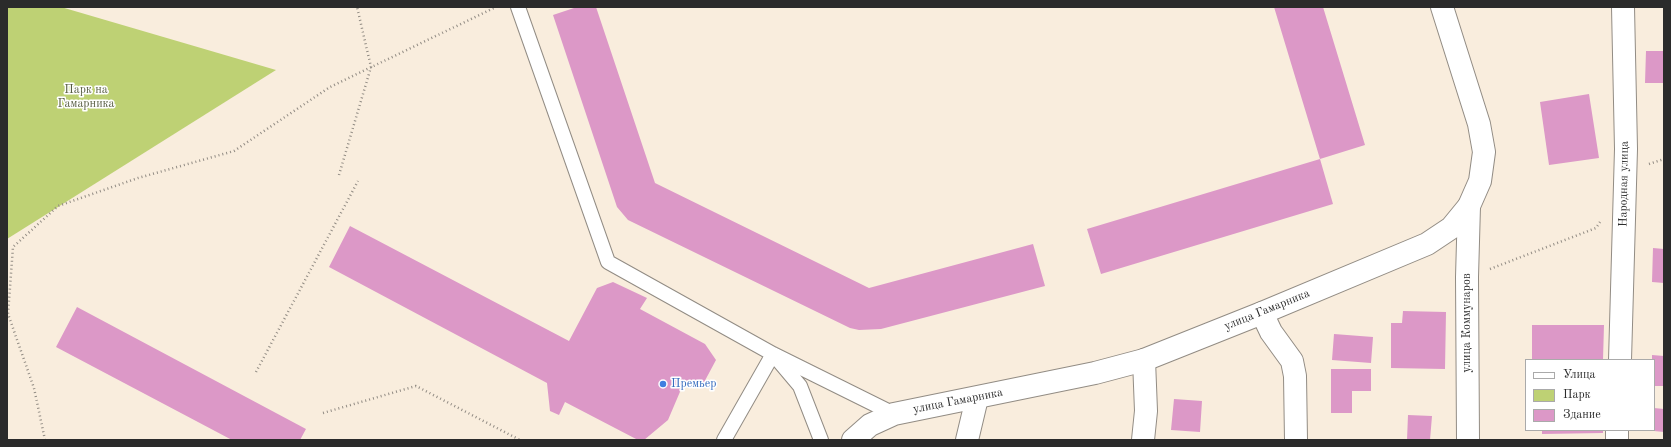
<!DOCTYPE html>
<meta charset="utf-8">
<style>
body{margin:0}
#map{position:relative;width:1671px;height:447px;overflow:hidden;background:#f9eddd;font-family:"Old Standard TT",serif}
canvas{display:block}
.frame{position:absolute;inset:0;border:8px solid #2b2b2b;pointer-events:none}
.legend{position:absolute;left:1525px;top:359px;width:130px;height:72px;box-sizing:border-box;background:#fff;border:1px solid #aaa;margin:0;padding:5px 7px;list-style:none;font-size:12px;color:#2b2b2b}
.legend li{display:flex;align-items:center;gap:8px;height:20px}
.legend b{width:20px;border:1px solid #aaa}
</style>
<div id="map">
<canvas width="1671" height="447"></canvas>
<div class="frame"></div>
<ul class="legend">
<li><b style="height:5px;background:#fff"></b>Улица</li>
<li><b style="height:11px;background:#bed174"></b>Парк</li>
<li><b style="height:11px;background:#dc98c7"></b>Здание</li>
</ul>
</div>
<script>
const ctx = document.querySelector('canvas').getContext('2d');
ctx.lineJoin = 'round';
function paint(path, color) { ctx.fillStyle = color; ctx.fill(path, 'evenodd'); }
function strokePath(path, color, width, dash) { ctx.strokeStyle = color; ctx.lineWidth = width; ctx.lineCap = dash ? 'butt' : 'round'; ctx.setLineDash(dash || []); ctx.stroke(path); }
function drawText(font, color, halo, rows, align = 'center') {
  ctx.font = font + ' "Old Standard TT",serif'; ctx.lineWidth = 3; ctx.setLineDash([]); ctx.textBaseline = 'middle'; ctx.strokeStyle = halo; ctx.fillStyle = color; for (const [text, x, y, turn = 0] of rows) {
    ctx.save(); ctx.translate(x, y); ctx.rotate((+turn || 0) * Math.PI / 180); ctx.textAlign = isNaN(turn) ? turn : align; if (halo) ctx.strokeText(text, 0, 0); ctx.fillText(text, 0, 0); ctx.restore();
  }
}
paint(new Path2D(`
 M 7,7 L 61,7 L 276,70 L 7,239 Z`), '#bed174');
paint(new Path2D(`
 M 577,7 L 596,7 L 655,183 L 869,288 L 1033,244 L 1045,286 L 881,329 L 859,330 L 850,328 L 628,220 L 617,207 L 553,15 Z
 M 1274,7 L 1323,7 L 1365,145 L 1320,159 L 1333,204 L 1101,274 L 1087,229 L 1320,159 Z
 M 1646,51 L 1664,51 L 1664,83 L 1645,83 Z
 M 1589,94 L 1599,158 L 1549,165 L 1540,102 Z
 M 350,226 L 569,341 L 597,288 L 613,282 L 647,298 L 640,309 L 705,344 L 716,360 L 701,388 L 685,380 L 668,420 L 644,440 L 638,440 L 565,402 L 559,415 L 550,411 L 547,383 L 329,267 Z
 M 1653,248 L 1664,249 L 1664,283 L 1652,282 Z
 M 77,307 L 306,429 L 300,440 L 232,440 L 56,347 Z
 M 1403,311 L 1446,312 L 1445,369 L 1391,368 L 1391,323 L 1402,323 Z
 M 1532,325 L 1604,325 L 1603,360 L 1532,360 Z
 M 1334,334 L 1373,337 L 1371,363 L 1332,360 Z
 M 1652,355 L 1664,356 L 1664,386 L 1654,386 L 1654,360 L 1652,360 Z
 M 1331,369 L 1371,369 L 1371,391 L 1352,391 L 1352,413 L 1331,413 Z
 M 1174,399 L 1202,401 L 1200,432 L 1171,430 Z
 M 1654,408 L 1664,409 L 1664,432 L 1654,431 Z
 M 1408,415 L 1432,416 L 1430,440 L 1407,440 Z
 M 1542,430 L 1603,430 L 1603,433 L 1542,434 Z`), '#dc98c7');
const lane = new Path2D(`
 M 518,7 L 608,262 L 773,354 L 894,414
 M 724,440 L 773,354 L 800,386 L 821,440`);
const street = new Path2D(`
 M 1262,313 L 1271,332 L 1292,361 L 1295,376 L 1296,440
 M 1620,360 L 1626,149 L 1623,7
 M 967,440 L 977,398
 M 1143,440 L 1146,411 L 1144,360
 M 1468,440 L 1467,277 L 1469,206
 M 1617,440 L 1617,430`);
const secondary = new Path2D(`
 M 853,440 L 870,425 L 894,414 L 1095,373 L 1144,360 L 1262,313 L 1427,244 L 1451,228 L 1469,206 L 1480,181 L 1484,152 L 1479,124 L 1442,7`);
strokePath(lane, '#928c84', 16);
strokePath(street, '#928c84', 24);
strokePath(secondary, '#928c84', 24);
strokePath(new Path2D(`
 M 1649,164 L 1664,159
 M 339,175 L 371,67 L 357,7
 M 1490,269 L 1596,228 L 1600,222
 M 256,372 L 358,181
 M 323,413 L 416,386 L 520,440
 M 45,440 L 34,388 L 8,314 L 13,247 L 58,206 L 138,178 L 234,151 L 330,87 L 496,7`), '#928c84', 2.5, [1, 3]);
strokePath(lane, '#fff', 14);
strokePath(street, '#fff', 22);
strokePath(secondary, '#fff', 22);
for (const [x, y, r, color] of [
 [663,384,4,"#3f7fe0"]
]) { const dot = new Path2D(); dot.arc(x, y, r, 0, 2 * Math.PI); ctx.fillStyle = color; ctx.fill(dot); strokePath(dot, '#fff', 1.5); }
drawText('12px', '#575d41', '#fff', [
 ["Парк на",86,90],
 ["Гамарника",86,104]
]);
drawText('12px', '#2b2b2b', '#fff', [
 ["Народная улица",1624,184,-89],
 ["улица Гамарника",1267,310,-22],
 ["улица Коммунаров",1467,323,-90],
 ["улица Гамарника",958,401,-11]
]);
drawText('12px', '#366cbe', '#fff', [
 ["Премьер",671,384]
], 'left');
</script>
